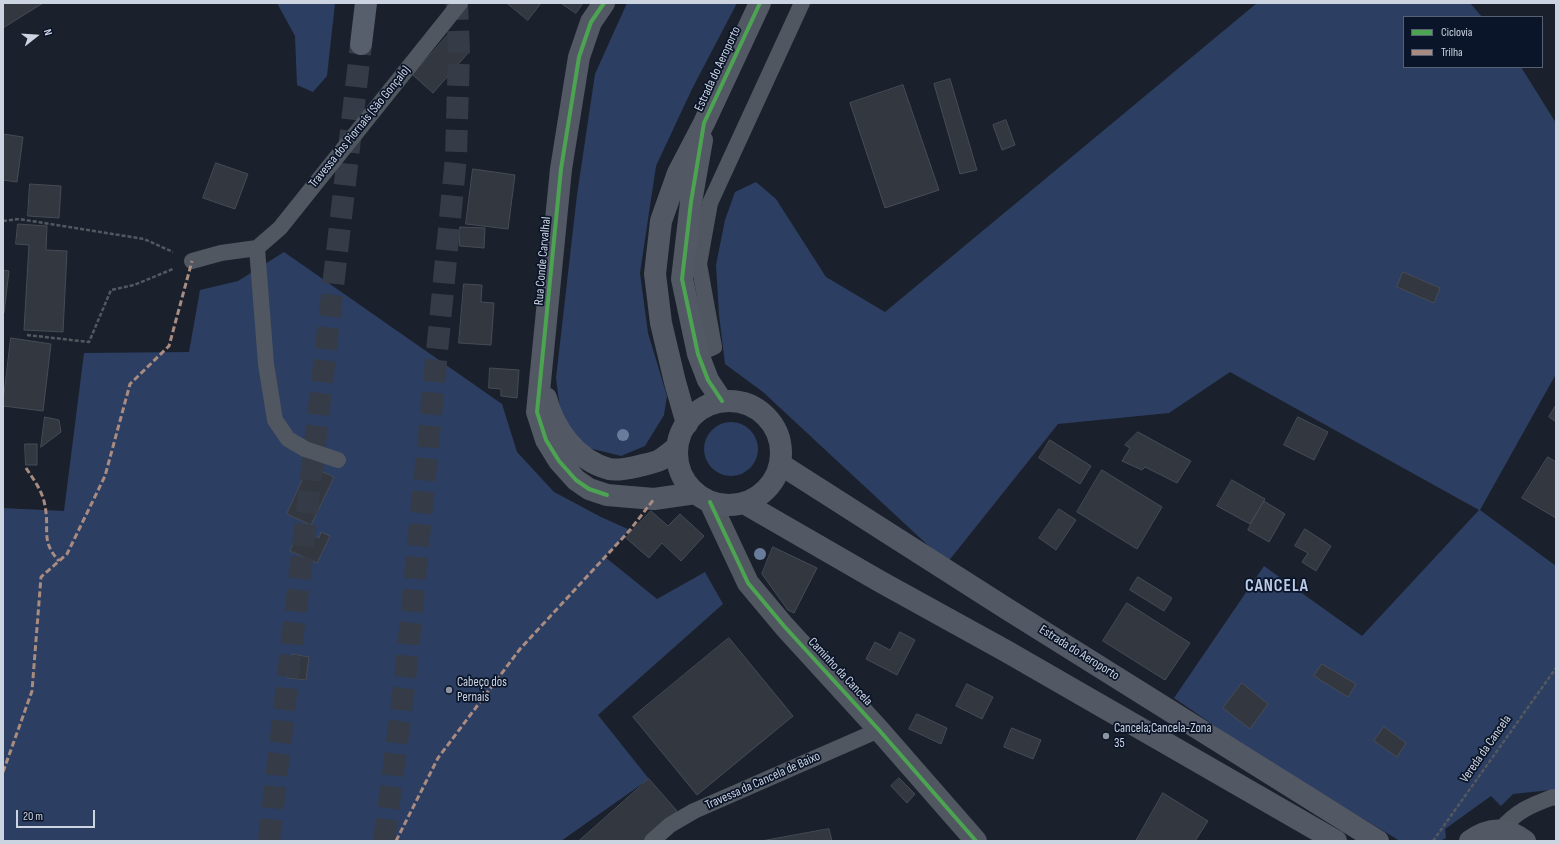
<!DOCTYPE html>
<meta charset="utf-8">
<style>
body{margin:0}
#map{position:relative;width:1559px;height:844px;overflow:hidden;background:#1b212c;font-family:"Sofia Sans Condensed",sans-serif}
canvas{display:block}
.frame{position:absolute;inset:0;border:4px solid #ccd4e1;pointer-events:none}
.legend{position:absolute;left:1403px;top:16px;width:140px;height:52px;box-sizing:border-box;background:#0b1529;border:1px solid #586173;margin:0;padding:5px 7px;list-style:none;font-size:12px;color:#ccd4e1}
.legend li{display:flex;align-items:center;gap:8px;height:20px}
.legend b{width:20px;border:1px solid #586173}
.north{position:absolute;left:16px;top:16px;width:40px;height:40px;-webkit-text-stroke:3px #0b1529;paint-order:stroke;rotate:73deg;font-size:11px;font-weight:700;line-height:16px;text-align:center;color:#ccd4e1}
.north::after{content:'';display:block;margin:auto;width:14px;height:18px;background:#ccd4e1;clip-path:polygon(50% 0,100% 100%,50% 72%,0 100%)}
.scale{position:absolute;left:16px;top:810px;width:79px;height:18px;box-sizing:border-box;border:2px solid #ccd4e1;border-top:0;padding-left:5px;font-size:12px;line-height:14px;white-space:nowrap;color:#ccd4e1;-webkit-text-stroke:3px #0b1529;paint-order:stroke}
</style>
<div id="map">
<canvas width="1559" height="844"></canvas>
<div class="frame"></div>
<ul class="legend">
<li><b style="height:5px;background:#4ca352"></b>Ciclovia</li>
<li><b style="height:5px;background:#a88b81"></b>Trilha</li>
</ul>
<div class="north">N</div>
<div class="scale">20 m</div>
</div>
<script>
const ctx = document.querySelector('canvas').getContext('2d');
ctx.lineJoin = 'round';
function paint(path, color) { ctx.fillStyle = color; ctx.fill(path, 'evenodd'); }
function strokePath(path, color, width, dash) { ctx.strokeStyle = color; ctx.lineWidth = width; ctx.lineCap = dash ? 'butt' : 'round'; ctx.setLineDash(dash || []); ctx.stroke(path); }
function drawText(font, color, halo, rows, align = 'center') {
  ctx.font = font + ' "Sofia Sans Condensed",sans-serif'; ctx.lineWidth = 3.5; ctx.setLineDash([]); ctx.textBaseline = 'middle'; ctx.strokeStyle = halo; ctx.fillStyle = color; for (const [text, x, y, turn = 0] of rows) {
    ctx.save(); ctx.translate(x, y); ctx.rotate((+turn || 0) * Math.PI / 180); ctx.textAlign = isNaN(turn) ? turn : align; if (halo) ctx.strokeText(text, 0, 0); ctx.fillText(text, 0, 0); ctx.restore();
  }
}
paint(new Path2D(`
 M 277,3 L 335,3 L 327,76 L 313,92 L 297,85 L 295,36 Z
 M 627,3 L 737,3 L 692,89 L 656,166 L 640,273 L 648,333 L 667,396 L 664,415 L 645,446 L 621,456 L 585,447 L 561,416 L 556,378 L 577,195 L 595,74 Z
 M 1257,3 L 1470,3 L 1482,17 L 1404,17 L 1404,67 L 1521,67 L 1556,123 L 1556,374 L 1480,510 L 1556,566 L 1556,790 L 1551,790 L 1513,794 L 1501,806 L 1491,796 L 1445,829 L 1446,838 L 1440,841 L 1400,841 L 1256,754 L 1174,698 L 1264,566 L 1362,636 L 1479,510 L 1230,372 L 1169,413 L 1058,424 L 947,563 L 763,392 L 725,364 L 719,315 L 716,265 L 725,220 L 735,192 L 756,182 L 776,199 L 826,277 L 885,312 Z
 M 284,252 L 502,404 L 517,452 L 554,492 L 601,517 L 630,530 L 605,557 L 657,599 L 705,572 L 723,604 L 598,715 L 649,779 L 561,841 L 3,841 L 3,508 L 64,511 L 84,353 L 189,352 L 200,290 L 238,281 Z
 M704 449a27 27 0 1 1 54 0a27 27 0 1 1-54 0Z`), '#2c3e61');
const building = new Path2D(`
 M 3,3 L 43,3 L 3,28 Z
 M 507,3 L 541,3 L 528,20 Z
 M 561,3 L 583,3 L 576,13 Z
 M 448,35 L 468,53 L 433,93 L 413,75 Z
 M 950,79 L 977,170 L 960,174 L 934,84 Z
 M 903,85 L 939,190 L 885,208 L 850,103 Z
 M 1006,120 L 1015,145 L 1002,150 L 993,125 Z
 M 3,134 L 23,137 L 17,182 L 3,180 Z
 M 216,163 L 248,174 L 235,209 L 203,198 Z
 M 473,169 L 515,175 L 508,229 L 466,224 Z
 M 30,184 L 61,186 L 59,218 L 28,216 Z
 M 18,224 L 47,226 L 46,250 L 67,251 L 63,332 L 24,330 L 29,245 L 16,244 Z
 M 460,227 L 485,228 L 484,248 L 460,246 Z
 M 3,270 L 9,271 L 4,313 L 3,313 Z
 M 1403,272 L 1440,288 L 1434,303 L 1397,287 Z
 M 464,284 L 482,285 L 481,302 L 494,303 L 491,345 L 459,343 Z
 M 11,338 L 51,344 L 43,411 L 3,406 Z
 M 490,368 L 519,370 L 517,398 L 501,396 L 501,389 L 489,388 Z
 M 1556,405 L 1556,422 L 1549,417 Z
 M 45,417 L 59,420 L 61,432 L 41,447 Z
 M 1298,417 L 1328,432 L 1314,460 L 1284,445 Z
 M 1138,432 L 1191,461 L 1177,483 L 1145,467 L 1142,470 L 1122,461 L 1130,448 L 1125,445 Z
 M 1050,440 L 1091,466 L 1080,484 L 1039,458 Z
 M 25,444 L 37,444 L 37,465 L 26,465 Z
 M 1548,457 L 1556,462 L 1556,518 L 1522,498 Z
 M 309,466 L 334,477 L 311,525 L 287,514 Z
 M 1102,470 L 1162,507 L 1137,549 L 1077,512 Z
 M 1232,480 L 1265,499 L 1250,524 L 1217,506 Z
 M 1264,501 L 1285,514 L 1269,542 L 1248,530 Z
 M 1059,509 L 1076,520 L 1056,550 L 1039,538 Z
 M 651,511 L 668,526 L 680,514 L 704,536 L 681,561 L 662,543 L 649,558 L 626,538 Z
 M 300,529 L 319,538 L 321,532 L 330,536 L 317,563 L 290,551 Z
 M 1305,529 L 1331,546 L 1316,571 L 1302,562 L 1308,553 L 1295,546 Z
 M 773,547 L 817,568 L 794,613 L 788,610 L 762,574 Z
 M 1138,577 L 1172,598 L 1164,611 L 1130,590 Z
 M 1127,603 L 1190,643 L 1165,680 L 1103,641 Z
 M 900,632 L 915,640 L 897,675 L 866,659 L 875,642 L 890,650 Z
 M 729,638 L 793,716 L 697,795 L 633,717 Z
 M 292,654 L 309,657 L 306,680 L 288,678 Z
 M 1322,664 L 1356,684 L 1348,697 L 1314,676 Z
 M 1242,683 L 1268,704 L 1250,729 L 1223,708 Z
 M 967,684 L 993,697 L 982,719 L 956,706 Z
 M 917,714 L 947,728 L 941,744 L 909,729 Z
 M 1384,727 L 1406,743 L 1397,757 L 1374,741 Z
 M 1012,728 L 1041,740 L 1033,759 L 1004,747 Z
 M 899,778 L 915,794 L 907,803 L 891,786 Z
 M 649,779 L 677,811 L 643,841 L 579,841 Z
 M 1163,793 L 1208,821 L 1195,841 L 1136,841 Z
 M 829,829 L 832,841 L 762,841 Z`);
paint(building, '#323740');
strokePath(building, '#464b55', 1);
strokePath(new Path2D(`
 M 269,841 L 361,44
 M 384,841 L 405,680 L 456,157 L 459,51 L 457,3`), '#363c47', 22, [22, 11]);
strokePath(new Path2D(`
 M 3,221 L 19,219 L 144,239 L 173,252
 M 27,335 L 89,342 L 111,290 L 134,285 L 173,269
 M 1433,841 L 1556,668`), '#535860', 2.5, [4, 2]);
strokePath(new Path2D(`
 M 257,248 L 266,364 L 275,420 L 288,439 L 305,449 L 338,460
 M 192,261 L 221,253 L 257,248 L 280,228 L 460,3
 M 698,354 L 714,347 L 699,264 L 710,203 L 802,3
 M 1500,830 C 1517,811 1529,806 1553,797 L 1556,798
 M 652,841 L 670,825 L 694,811 L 879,730`), '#515760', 16);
strokePath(new Path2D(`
 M 710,502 L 748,583 L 784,626 L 879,730 L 976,841`), '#515760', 22);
strokePath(new Path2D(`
 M 604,3 L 591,22 L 579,57 L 561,169 L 537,412 L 546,440 L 559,461 L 576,480 L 589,489 L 607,495 L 654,499 L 696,493
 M 702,140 L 691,202 L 682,279 L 698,354 L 708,380 L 722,401
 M 546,398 C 554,429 576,460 609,469 C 618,471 630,468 639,466 C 646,464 654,463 660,460 C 666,456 672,451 677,447
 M677 453a52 52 0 1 1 104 0a52 52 0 1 1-104 0Z
 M 687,424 L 675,382 L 661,323 L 655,274 L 661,221 L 678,173 L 704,123 L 760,3
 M 780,464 L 1004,607 L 1378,841
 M 744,503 L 881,582 L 1006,651 L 1336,841
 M 1470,841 C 1490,827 1506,827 1525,841`), '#535964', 22);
strokePath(new Path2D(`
 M 361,44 L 366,3`), '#575e6c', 22);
strokePath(new Path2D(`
 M 26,468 C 34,480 43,492 45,506 C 50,531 40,540 59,561
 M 3,772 L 32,691 L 41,577 L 67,554 L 105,476 L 130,384 L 169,346 L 192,261
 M 396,841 L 438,758 L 520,649 L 630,530 L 654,499`), '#a88b81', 3, [6, 3]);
strokePath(new Path2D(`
 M 604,3 L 591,22 L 579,57 L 561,169 L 537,412 L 546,440 L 559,461 L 576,480 L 589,489 L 607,495
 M 722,401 L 708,380 L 698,354 L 682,279 L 691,202 L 704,123 L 760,3
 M 710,502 L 748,583 L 784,626 L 879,730 L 976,841`), '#4ca352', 4);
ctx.fillStyle = '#6a7c9c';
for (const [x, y] of [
 [623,435],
 [760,554]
]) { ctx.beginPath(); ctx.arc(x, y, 6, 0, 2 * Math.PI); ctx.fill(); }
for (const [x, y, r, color] of [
 [449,690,4,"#8e95a2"],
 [1106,736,4,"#8e95a2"]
]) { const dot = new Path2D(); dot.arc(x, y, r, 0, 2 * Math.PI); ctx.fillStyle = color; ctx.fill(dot); strokePath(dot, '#0b1529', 1.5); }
drawText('13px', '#ccd4e1', '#0b1529', [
 ["Estrada do Aeroporto",718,69,-65],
 ["Travessa dos Piornais (São Gonçalo)",360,127,-51],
 ["Rua Conde Carvalhal",543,261,-85],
 ["Estrada do Aeroporto",1079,653,32],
 ["Caminho da Cancela",840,672,47],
 ["Vereda da Cancela",1486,749,-55],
 ["Travessa da Cancela de Baixo",763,781,-24]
]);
drawText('13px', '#ccd4e1', '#0b1529', [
 ["Cabeço dos",457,683],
 ["Pernais",457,698],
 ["Cancela;Cancela-Zona",1114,729],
 ["35",1114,744]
], 'left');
ctx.letterSpacing = '1px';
drawText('bold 17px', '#bccce7', '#0b1529', [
 ["CANCELA",1277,587]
]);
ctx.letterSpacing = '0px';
</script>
